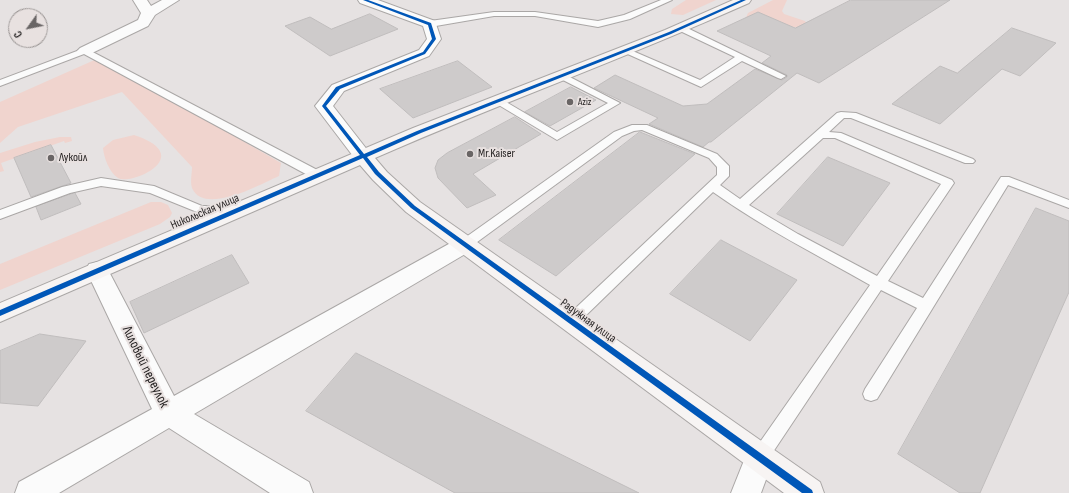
<!DOCTYPE html>
<meta charset="utf-8">
<style>
body{margin:0}
#map{position:relative;width:1069px;height:493px;overflow:hidden;background:#e6e2e2;font-family:"Sofia Sans Condensed",sans-serif}
canvas{display:block}
.north{position:absolute;left:8px;top:8px;width:40px;height:40px;box-sizing:border-box;background:#e8e1e0;border:1px solid #9a9594;border-radius:50%;rotate:237deg;font-size:11px;font-weight:700;line-height:16px;text-align:center;color:#252222}
.north::after{content:'';display:block;margin:auto;width:14px;height:18px;background:#696565;clip-path:polygon(50% 0,100% 100%,50% 72%,0 100%)}
</style>
<div id="map">
<canvas width="1069" height="493"></canvas>
<div class="north">С</div>
</div>
<script>
const ctx = document.querySelector('canvas').getContext('2d');
ctx.lineJoin = 'round';
function paint(path, color) { ctx.fillStyle = color; ctx.fill(path, 'evenodd'); }
function strokePath(path, color, width, dash) { ctx.strokeStyle = color; ctx.lineWidth = width; ctx.lineCap = dash ? 'butt' : 'round'; ctx.setLineDash(dash || []); ctx.stroke(path); }
function drawText(font, color, halo, rows, align = 'center') {
  ctx.font = font + ' "Sofia Sans Condensed",sans-serif'; ctx.lineWidth = 4; ctx.setLineDash([]); ctx.textBaseline = 'middle'; ctx.strokeStyle = halo; ctx.fillStyle = color; for (const [text, x, y, turn = 0] of rows) {
    ctx.save(); ctx.translate(x, y); ctx.rotate((+turn || 0) * Math.PI / 180); ctx.textAlign = isNaN(turn) ? turn : align; if (halo) ctx.strokeText(text, 0, 0); ctx.fillText(text, 0, 0); ctx.restore();
  }
}
paint(new Path2D(`
 M 686,0 L 716,0 L 683,15 L 671,14 L 672,9 Z
 M 773,0 L 787,0 L 782,11 L 784,14 L 805,21 L 809,28 L 804,29 L 762,21 L 744,22 L 748,13 Z
 M 99,58 L 281,163 L 279,176 C 261,184 204,216 192,188 C 190,182 192,173 192,167 L 122,92 L 18,127 L 0,143 L 0,102 Z
 M 134,135 C 198,156 131,186 118,178 C 109,172 104,158 103,148 L 113,140 Z
 M 60,137 L 71,137 L 72,141 L 65,143 L 64,141 L 1,163 L 4,171 L 0,172 L 0,153 L 35,142 Z
 M 151,202 L 161,202 L 168,205 L 172,213 L 170,217 L 160,224 L 0,290 L 0,264 Z`), '#f0d4ce');
const building = new Path2D(`
 M 851,0 L 950,0 L 819,83 L 797,73 L 711,142 L 709,142 L 703,147 L 649,124 L 658,118 L 594,88 L 615,75 L 683,106 L 707,104 L 755,69 L 782,80 L 787,77 L 787,75 L 762,63 L 771,56 L 717,31 L 758,12 L 795,28 Z
 M 370,14 L 398,29 L 330,56 L 285,26 L 310,17 L 331,29 Z
 M 1012,28 L 1056,43 L 1020,76 L 1002,69 L 940,124 L 892,104 L 940,66 L 957,73 Z
 M 458,61 L 492,87 L 413,118 L 380,89 Z
 M 571,87 L 596,100 L 550,126 L 525,112 Z
 M 515,117 L 541,134 L 473,174 L 496,195 L 467,208 L 438,178 L 435,168 L 438,160 L 447,153 Z
 M 640,132 L 695,154 L 556,276 L 499,240 Z
 M 51,145 L 71,183 L 31,197 L 14,158 Z
 M 828,157 L 890,183 L 843,246 L 777,214 Z
 M 75,193 L 81,204 L 41,220 L 36,207 Z
 M 1036,208 L 1069,221 L 1069,292 L 980,493 L 960,493 L 898,454 Z
 M 721,240 L 797,280 L 750,341 L 670,294 Z
 M 232,255 L 249,283 L 144,333 L 130,302 Z
 M 40,334 L 86,341 L 38,406 L 0,403 L 0,351 Z
 M 356,353 L 639,493 L 455,493 L 306,411 Z`);
paint(building, '#cecbcb');
strokePath(building, '#c0bdbd', 1);
const lane = new Path2D(`
 M 661,0 L 672,0 L 630,19 L 598,27 L 535,16 L 494,16 L 430,27 L 426,24 L 430,21 L 494,12 L 535,12 L 598,21 L 624,15 Z
 M 681,25 L 786,76 L 781,79 L 778,78 L 742,61 L 701,87 L 621,51 L 622,49 L 628,49 L 700,80 L 735,57 L 678,30 L 678,26 Z
 M 85,48 L 323,173 L 325,176 L 323,179 L 315,179 L 84,54 L 0,86 L 0,80 Z
 M 562,73 L 620,103 L 557,140 L 492,101 L 497,98 L 501,99 L 557,132 L 608,103 L 559,78 L 559,74 Z
 M 841,112 L 856,113 L 973,159 L 975,161 L 973,163 L 965,163 L 851,118 L 844,118 L 829,132 L 841,133 L 952,180 L 954,183 L 888,281 L 923,298 L 1001,177 L 1009,177 L 1069,200 L 1069,208 L 1008,185 L 877,399 L 871,401 L 865,399 L 863,394 L 865,389 L 917,308 L 881,290 L 765,464 L 759,466 L 753,464 L 750,458 L 753,452 L 870,285 C 817,255 762,227 713,192 L 575,326 L 570,328 L 565,326 L 563,322 L 565,318 L 717,175 L 717,167 L 709,158 L 642,130 L 634,131 L 622,136 L 469,248 L 459,248 L 458,245 L 459,242 L 614,132 L 632,125 L 647,125 L 717,154 L 729,166 L 729,176 L 720,185 L 740,199 L 837,113 ZM 823,138 L 835,138 L 941,184 L 877,276 L 798,234 L 749,205 Z
 M 101,178 L 154,186 L 202,206 L 238,206 L 240,209 L 238,212 L 221,215 L 202,214 L 150,193 L 101,186 L 70,193 L 0,219 L 0,210 L 62,187 Z`);
const street = new Path2D(`
 M 133,0 L 147,0 L 151,6 L 162,0 L 179,0 L 155,15 L 148,26 L 90,54 L 80,54 L 77,51 L 80,48 L 138,20 L 141,13 Z
 M 358,0 L 378,0 L 435,21 L 441,39 L 429,56 L 344,91 L 333,106 L 372,156 L 370,160 L 363,162 L 356,160 L 315,106 L 332,85 L 419,50 L 427,39 L 423,26 L 360,3 Z
 M 464,237 L 472,240 L 475,245 L 472,250 L 194,414 L 309,482 L 313,493 L 270,493 L 169,428 L 59,493 L 15,493 L 19,482 L 152,409 L 86,270 L 89,264 L 97,262 L 105,264 L 174,396 L 456,240 Z
 M 759,444 L 769,448 L 774,458 L 761,493 L 731,493 L 749,448 Z`);
const secondary = new Path2D(`
 M 733,0 L 751,0 L 749,3 C 626,58 498,104 375,158 L 387,172 L 420,202 L 820,482 L 824,493 L 784,493 L 406,212 L 373,180 L 360,165 L 0,322 L 0,303 L 413,128 L 665,30 Z`);
strokePath(lane, '#aaa7a6', 2);
strokePath(street, '#aaa7a6', 2);
strokePath(secondary, '#aaa7a6', 2);
paint(lane, '#fbfbfb');
paint(street, '#fbfbfb');
paint(secondary, '#f7f4f3');
paint(new Path2D(`
 M 363,0 L 368,0 L 431,23 L 436,39 L 425,54 L 340,89 L 326,106 L 364,154 L 417,131 L 669,32 L 741,0 L 746,0 L 671,34 L 421,133 L 367,157 L 379,172 L 415,206 L 812,490 L 813,493 L 802,493 L 411,208 L 375,174 L 363,158 L 0,316 L 0,310 L 360,155 L 322,106 L 336,87 L 423,52 L 432,39 L 428,25 Z`), '#0057b8');
for (const [x, y, r, color] of [
 [570,102,4,"#696565"],
 [470,154,4,"#696565"],
 [51,158,4,"#696565"]
]) { const dot = new Path2D(); dot.arc(x, y, r, 0, 2 * Math.PI); ctx.fillStyle = color; ctx.fill(dot); strokePath(dot, '#e8e1e0', 1.5); }
drawText('10px', '#252222', '#e8e1e0', [
 ["Aziz",578,102]
], 'left');
drawText('12px', '#252222', '#e8e1e0', [
 ["Mr.Kaiser",478,154],
 ["Лукойл",59,158]
], 'left');
drawText('12px', '#252222', '#e8e1e0', [
 ["Никольская улица",205,212,-23],
 ["Радужная улица",588,321,36]
]);
drawText('14px', '#252222', '#e8e1e0', [
 ["Лиловый переулок",145,367,64]
]);
</script>
